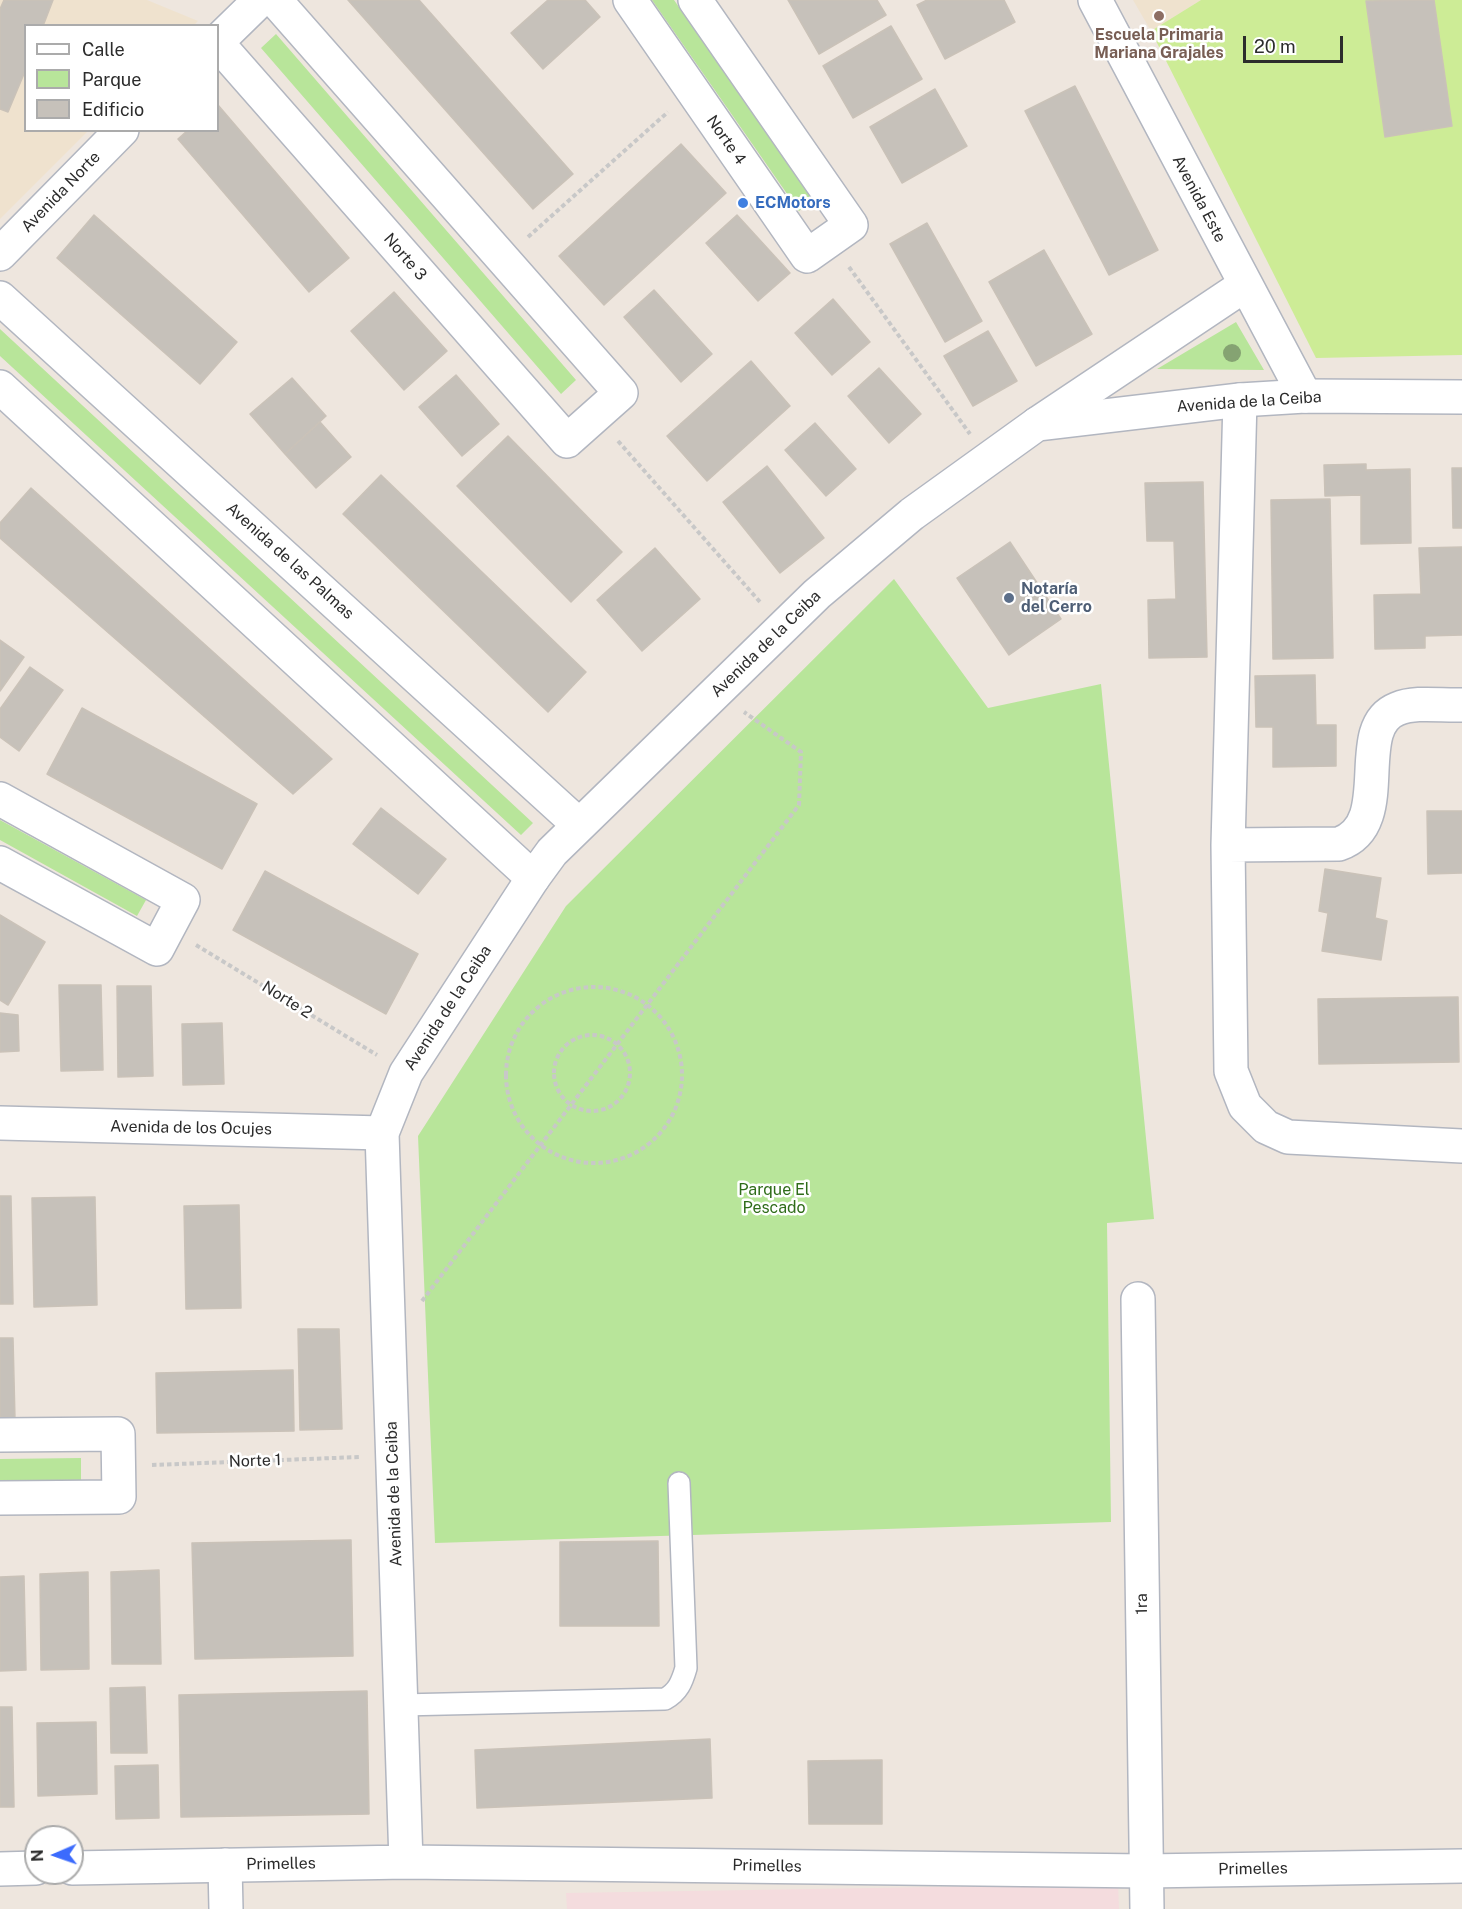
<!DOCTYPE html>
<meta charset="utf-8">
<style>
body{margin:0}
#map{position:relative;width:1462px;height:1909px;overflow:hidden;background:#eee6de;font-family:"Public Sans",sans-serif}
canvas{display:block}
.legend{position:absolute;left:24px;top:24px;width:195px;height:108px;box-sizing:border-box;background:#fff;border:2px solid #ababab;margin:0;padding:8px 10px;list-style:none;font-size:18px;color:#2c2c2c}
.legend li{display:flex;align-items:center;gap:12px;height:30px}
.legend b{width:30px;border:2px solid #ababab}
.north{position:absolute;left:24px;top:1825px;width:60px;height:60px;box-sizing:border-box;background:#fff;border:2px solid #ababab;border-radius:50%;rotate:268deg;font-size:16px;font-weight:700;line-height:24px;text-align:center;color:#2c2c2c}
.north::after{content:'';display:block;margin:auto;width:21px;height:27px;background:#3c6bfd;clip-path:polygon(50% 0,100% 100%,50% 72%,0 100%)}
.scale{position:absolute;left:1243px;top:36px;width:100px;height:27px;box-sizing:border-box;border:3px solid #2c2c2c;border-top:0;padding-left:8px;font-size:18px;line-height:21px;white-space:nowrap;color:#2c2c2c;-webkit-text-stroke:4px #fff;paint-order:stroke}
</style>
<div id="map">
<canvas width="1462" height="1909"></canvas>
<ul class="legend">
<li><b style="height:8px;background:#fff"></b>Calle</li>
<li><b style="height:16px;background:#b8e59a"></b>Parque</li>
<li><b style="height:16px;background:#c6c1ba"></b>Edificio</li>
</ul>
<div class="north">N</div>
<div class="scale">20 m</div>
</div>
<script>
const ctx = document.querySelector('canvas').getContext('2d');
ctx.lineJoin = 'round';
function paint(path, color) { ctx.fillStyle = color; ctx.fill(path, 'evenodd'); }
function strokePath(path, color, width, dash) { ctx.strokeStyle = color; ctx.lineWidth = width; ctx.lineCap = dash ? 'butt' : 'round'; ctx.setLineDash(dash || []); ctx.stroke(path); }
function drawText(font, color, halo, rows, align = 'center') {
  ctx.font = font + ' "Public Sans",sans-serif'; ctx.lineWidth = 5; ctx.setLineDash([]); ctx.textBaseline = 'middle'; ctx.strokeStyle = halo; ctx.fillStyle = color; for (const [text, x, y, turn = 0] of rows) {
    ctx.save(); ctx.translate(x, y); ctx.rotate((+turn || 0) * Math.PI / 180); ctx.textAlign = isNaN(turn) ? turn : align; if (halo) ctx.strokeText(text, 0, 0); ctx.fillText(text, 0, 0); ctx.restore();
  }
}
paint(new Path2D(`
 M 0,0 L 147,0 L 198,21 L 193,26 L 26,26 L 26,130 L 88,131 L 0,219 Z
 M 1133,0 L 1201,0 L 1151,31 Z`), '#efe2ce');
paint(new Path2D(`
 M 1118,1884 L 1119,1909 L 567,1909 L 566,1893 Z`), '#f4dcde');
paint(new Path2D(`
 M 652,0 L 674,0 L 814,201 L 799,211 Z
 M 276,34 L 576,380 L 561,394 L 261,48 Z
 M 1236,322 L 1264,370 L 1157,369 Z
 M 0,329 L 533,823 L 521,835 L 0,356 Z
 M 894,579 L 988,708 L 1101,684 L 1154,1219 L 1107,1223 L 1111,1522 L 435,1543 L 418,1136 L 566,906 Z
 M 0,820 L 146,900 L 137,916 L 0,840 Z
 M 81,1458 L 81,1482 L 0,1483 L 0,1459 Z`), '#b8e59a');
paint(new Path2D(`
 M 1201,0 L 1462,0 L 1462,355 L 1316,358 L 1151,31 Z`), '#cdec96');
const building = new Path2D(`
 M 4,0 L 53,0 L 43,26 L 26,26 L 26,69 L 8,112 L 0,109 L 0,9 Z
 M 348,0 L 419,0 L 573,174 L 533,209 Z
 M 548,0 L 585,0 L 600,17 L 543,69 L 511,33 Z
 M 788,0 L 877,0 L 886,15 L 819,54 Z
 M 927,0 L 1004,0 L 1015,22 L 945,59 L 917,5 Z
 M 1434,0 L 1452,126 L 1385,137 L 1366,1 Z
 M 891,26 L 922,79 L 853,118 L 823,66 Z
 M 1075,86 L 1158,250 L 1109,275 L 1025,111 Z
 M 935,89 L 967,146 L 902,183 L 870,127 Z
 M 218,105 L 349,258 L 309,292 L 178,139 L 188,130 L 218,130 Z
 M 681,144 L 726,193 L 604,305 L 559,256 Z
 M 94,215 L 237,342 L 200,384 L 57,258 Z
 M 737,215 L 790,273 L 758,301 L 706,243 Z
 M 927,223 L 982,321 L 945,342 L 890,244 Z
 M 1044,250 L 1092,334 L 1036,366 L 989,282 Z
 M 654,290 L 712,354 L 681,382 L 624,317 Z
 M 394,292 L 447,351 L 404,390 L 351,331 Z
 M 833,299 L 870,342 L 832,375 L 795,333 Z
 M 988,331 L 1017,381 L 973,406 L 944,356 Z
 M 751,361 L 790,406 L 707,481 L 667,436 Z
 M 879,368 L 921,414 L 889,443 L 848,396 Z
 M 456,375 L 499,424 L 462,456 L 419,407 Z
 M 292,378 L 326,416 L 285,454 L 250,414 Z
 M 320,422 L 351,457 L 316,488 L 285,454 Z
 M 815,423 L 856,469 L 826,496 L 785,450 Z
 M 508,436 L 622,552 L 571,602 L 457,486 Z
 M 1366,464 L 1366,470 L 1410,469 L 1411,543 L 1361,544 L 1361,495 L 1325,496 L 1324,465 Z
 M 767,466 L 824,538 L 780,573 L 723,502 Z
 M 1452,468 L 1462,468 L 1462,528 L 1453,528 Z
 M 381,475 L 586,672 L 548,712 L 343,514 Z
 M 1203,482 L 1207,657 L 1149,658 L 1148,600 L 1176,599 L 1174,541 L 1147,541 L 1145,483 Z
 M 31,488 L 332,759 L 293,794 L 0,538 L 0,523 Z
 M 1330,499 L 1333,658 L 1273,659 L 1271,500 Z
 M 1010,542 L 1061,619 L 1009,655 L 957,578 Z
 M 1462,547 L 1462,635 L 1425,636 L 1425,648 L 1375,649 L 1374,595 L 1421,594 L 1419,548 Z
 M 655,548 L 700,599 L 642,651 L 597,600 Z
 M 0,640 L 24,657 L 0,691 Z
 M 30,667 L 63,690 L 19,751 L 0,737 L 0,709 Z
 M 1315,675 L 1316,725 L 1336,725 L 1336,766 L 1273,767 L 1273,727 L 1256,727 L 1255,676 Z
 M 82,708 L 257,804 L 222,869 L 47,774 Z
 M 381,808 L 446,859 L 418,894 L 353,844 Z
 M 1427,811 L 1462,811 L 1462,873 L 1428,874 Z
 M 1325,869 L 1381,878 L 1375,918 L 1387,921 L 1381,960 L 1322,951 L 1328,913 L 1319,911 Z
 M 265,871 L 418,954 L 386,1014 L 233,930 Z
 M 0,915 L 45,942 L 8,1005 L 0,1000 Z
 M 59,985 L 101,985 L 103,1070 L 61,1071 Z
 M 117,986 L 151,986 L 153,1076 L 118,1077 Z
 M 1458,997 L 1459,1062 L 1319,1064 L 1318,999 Z
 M 0,1013 L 18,1015 L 19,1051 L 0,1052 Z
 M 222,1023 L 224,1084 L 183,1085 L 182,1024 Z
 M 0,1196 L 11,1196 L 13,1304 L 0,1304 Z
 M 95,1197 L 97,1305 L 34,1307 L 32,1198 Z
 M 239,1205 L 241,1308 L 186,1309 L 184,1206 Z
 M 298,1329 L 339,1329 L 342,1429 L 300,1430 Z
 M 0,1338 L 13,1338 L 15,1420 L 0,1421 Z
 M 293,1370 L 294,1431 L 157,1433 L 156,1373 Z
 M 351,1540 L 353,1656 L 195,1659 L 192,1543 Z
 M 658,1541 L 659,1626 L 560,1626 L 560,1542 Z
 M 159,1570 L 161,1664 L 112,1664 L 111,1572 Z
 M 88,1572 L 89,1669 L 41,1670 L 40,1574 Z
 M 24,1576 L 26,1670 L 0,1671 L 0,1577 Z
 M 145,1687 L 147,1753 L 111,1753 L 110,1688 Z
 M 367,1691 L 369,1814 L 181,1817 L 179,1695 Z
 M 0,1707 L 12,1707 L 14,1807 L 0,1807 Z
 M 96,1722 L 97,1794 L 38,1796 L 37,1723 Z
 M 710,1739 L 712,1798 L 477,1808 L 475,1750 Z
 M 882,1760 L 882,1824 L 809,1824 L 808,1761 Z
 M 158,1765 L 159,1818 L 116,1819 L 115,1766 Z`);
paint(building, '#c6c1ba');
strokePath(building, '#cac2b8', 1.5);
const lane = new Path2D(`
 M 401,1705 L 665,1699 C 678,1692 682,1682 686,1668 L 679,1483`);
const street = new Path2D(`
 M 630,0 L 807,256 L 851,225 L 695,0
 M 1095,0 L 1305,396
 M 218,41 L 260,0
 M 218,44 L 567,441 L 621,393 L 275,0
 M 0,254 L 122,130
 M 0,298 L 579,825
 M 0,387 L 533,878
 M 1240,400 L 1228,845 L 1231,1071 L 1245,1106 L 1266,1127 L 1288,1137 L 1462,1146
 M 1037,424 L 1245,285
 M 0,799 L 183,900 L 157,949 L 0,863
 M 1228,845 L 1339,844 C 1397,824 1349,728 1397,709 C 1416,701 1442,706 1462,705
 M 0,1123 L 382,1133
 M 1138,1299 L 1147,1909
 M 0,1435 L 118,1434 L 119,1497 L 0,1498
 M 225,1865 L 226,1909`);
const secondary = new Path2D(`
 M 406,1862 L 382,1133 L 406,1073 L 533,878 L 552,852 L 817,594 L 912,514 L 1037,424 L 1240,400 L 1305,396 L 1462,397
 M 72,1868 L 406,1862 L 1146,1871 L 1462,1866
 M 0,1869 L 36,1868`);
strokePath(lane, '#b2b6c0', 24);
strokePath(street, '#b2b6c0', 36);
strokePath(secondary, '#b2b6c0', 36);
strokePath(new Path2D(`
 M 528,237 L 668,112
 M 849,267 L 970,434
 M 618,441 L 760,602
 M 196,945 L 377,1055
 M506 1075a88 88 0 1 1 176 0a88 88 0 1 1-176 0Z
 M554 1073a38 38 0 1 1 76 0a38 38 0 1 1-76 0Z
 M 422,1301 L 799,805 L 801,752 L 744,712
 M 152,1465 L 360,1457`), '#c8c8c8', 4, [4.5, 3]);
strokePath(lane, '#fff', 21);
strokePath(street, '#fff', 33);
strokePath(secondary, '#fff', 33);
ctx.fillStyle = '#85a372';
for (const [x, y] of [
 [1232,353]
]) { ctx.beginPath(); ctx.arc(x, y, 9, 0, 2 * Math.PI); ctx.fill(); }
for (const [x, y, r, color] of [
 [1159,16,6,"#8d6e63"],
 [743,203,6,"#3f7fe0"],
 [1009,598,6,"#5c6f8a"]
]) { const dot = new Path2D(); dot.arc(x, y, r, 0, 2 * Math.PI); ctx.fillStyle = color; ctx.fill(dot); strokePath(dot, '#fff', 2); }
drawText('bold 16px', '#785e54', '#fff', [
 ["Escuela Primaria",1159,35],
 ["Mariana Grajales",1159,53]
]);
drawText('16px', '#2c2c2c', '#fff', [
 ["Norte 4",726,140,55],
 ["Avenida Norte",61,192,-46],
 ["Avenida Este",1199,199,62],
 ["Norte 3",405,257,49],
 ["Avenida de la Ceiba",1249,402,-4],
 ["Avenida de las Palmas",290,561,42],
 ["Avenida de la Ceiba",766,644,-44],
 ["Norte 2",287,1000,32],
 ["Avenida de la Ceiba",448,1008,-57],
 ["Avenida de los Ocujes",191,1128,1],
 ["Norte 1",255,1461,-2],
 ["Avenida de la Ceiba",394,1494,-92],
 ["1ra",1142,1604,-91],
 ["Primelles",281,1864,-1],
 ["Primelles",767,1866,1],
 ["Primelles",1253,1869,-1]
]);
drawText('bold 16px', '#366cbe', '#fff', [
 ["ECMotors",755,203]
], 'left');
drawText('bold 16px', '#4e5e75', '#fff', [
 ["Notaría",1021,589],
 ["del Cerro",1021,607]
], 'left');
drawText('16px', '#2f6c19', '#fff', [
 ["Parque El",774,1190],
 ["Pescado",774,1208]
]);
</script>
